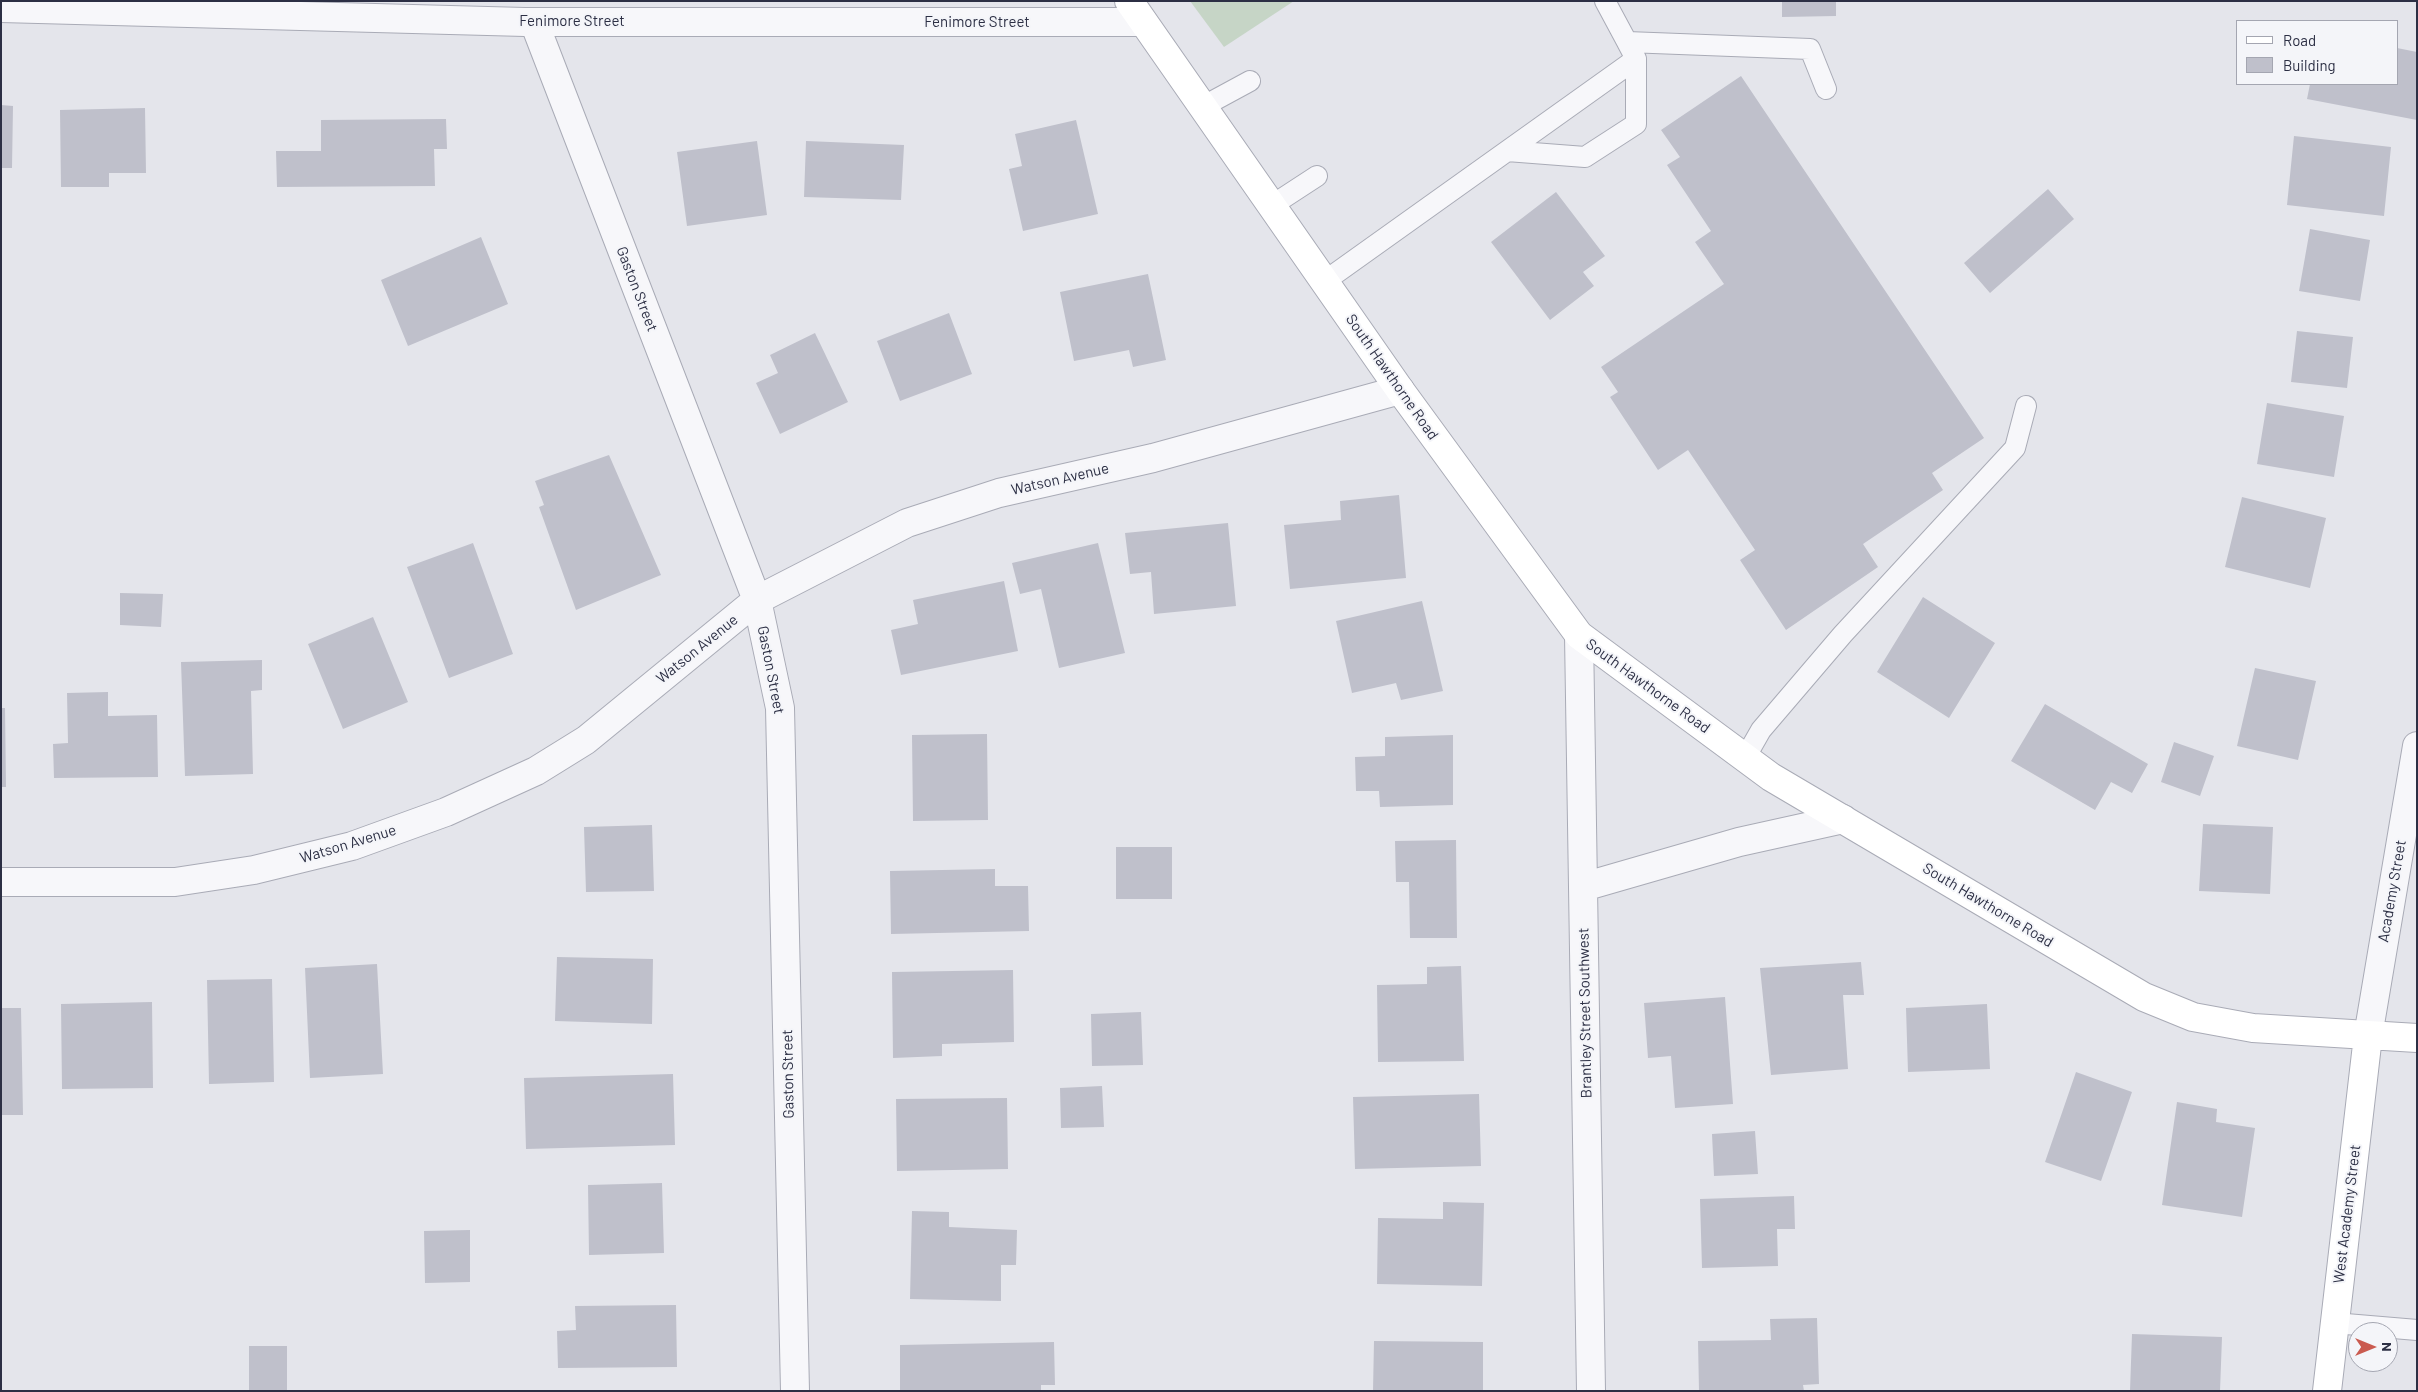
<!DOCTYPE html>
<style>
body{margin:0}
#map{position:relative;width:2418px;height:1392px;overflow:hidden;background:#e4e5eb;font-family:Barlow,sans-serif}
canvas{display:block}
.frame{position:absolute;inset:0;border:2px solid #2c2f44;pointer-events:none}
.legend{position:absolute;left:2236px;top:20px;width:162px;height:65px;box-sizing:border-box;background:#f4f5f9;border:1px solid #a4a6b1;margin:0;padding:6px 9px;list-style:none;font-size:15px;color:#2c2f44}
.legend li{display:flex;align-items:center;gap:10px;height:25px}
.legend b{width:25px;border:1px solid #a4a6b1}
.north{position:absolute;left:2348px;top:1322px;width:50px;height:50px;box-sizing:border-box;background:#f4f5f9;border:1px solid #a4a6b1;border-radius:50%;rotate:90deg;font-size:14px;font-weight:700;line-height:20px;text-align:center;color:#2c2f44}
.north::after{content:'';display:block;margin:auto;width:18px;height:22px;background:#ca5b50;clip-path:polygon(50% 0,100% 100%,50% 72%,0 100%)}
</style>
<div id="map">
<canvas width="2418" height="1392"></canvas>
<div class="frame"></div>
<ul class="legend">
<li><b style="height:6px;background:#fff"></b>Road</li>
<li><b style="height:14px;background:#bfc0cb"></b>Building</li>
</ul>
<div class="north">N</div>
</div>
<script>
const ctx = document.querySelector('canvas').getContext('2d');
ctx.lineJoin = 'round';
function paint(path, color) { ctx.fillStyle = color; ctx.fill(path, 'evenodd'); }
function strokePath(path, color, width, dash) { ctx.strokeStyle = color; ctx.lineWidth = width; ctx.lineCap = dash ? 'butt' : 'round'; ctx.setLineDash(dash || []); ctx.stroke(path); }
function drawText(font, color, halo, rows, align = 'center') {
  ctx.font = font + ' Barlow,sans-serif'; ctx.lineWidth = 4; ctx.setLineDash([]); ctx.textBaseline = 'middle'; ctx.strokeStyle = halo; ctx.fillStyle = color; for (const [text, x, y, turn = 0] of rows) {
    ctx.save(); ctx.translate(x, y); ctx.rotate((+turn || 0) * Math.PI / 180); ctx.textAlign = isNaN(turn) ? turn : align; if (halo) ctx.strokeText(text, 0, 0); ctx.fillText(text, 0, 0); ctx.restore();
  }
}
paint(new Path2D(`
 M 1190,1 L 1294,1 L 1224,47 Z`), '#c6d5c6');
paint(new Path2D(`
 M 1782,1 L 1836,1 L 1836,16 L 1782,17 Z
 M 2397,48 L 2417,52 L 2417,120 L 2307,99 L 2310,84 L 2397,84 Z
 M 1741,76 L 1984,438 L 1932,473 L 1943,490 L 1863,544 L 1878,567 L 1786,630 L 1740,560 L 1755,550 L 1688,450 L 1658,470 L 1610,397 L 1618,392 L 1601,367 L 1724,284 L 1695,242 L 1711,231 L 1667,165 L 1680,157 L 1661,130 Z
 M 1,105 L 13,106 L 12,168 L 1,168 Z
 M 145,108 L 146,173 L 109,173 L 109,187 L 61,187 L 60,110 Z
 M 446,119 L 447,149 L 434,149 L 435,186 L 277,187 L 276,151 L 321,151 L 321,120 Z
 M 1076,120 L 1098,214 L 1023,231 L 1009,169 L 1022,166 L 1015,134 Z
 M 2294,136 L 2391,147 L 2384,216 L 2287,205 Z
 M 757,141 L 767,215 L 687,226 L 677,152 Z
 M 806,141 L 904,145 L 901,200 L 804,197 Z
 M 2048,189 L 2074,219 L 1990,293 L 1964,263 Z
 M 1556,192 L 1605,256 L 1583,272 L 1594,286 L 1550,320 L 1491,242 Z
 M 2310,229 L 2370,240 L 2360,301 L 2299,291 Z
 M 481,237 L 508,304 L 408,346 L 381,280 Z
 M 1148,274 L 1166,360 L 1133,367 L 1129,350 L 1074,361 L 1060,292 Z
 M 949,313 L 972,374 L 900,401 L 877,341 Z
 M 2297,331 L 2353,337 L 2347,388 L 2291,382 Z
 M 815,333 L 848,402 L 780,434 L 756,383 L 778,373 L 770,355 Z
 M 2267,403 L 2344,416 L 2334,477 L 2257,464 Z
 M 609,455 L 661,575 L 576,610 L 539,507 L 544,505 L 535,481 Z
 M 1399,495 L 1406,578 L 1290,589 L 1284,525 L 1341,520 L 1340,501 Z
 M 2242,497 L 2326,518 L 2310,588 L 2225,567 Z
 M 1228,523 L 1236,606 L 1154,614 L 1151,572 L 1130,574 L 1125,533 Z
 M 473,543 L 513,654 L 449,678 L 407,567 Z
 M 1098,543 L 1125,653 L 1059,668 L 1041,589 L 1020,594 L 1012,563 Z
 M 1004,581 L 1018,651 L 901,675 L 891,630 L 918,624 L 913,600 Z
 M 120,593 L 163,594 L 161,627 L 120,625 Z
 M 1923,597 L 1995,643 L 1949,718 L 1877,672 Z
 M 1422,601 L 1443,691 L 1401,700 L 1396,683 L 1352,693 L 1336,621 Z
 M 373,617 L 408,702 L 343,729 L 308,644 Z
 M 262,660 L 262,690 L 251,691 L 253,774 L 185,776 L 181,662 Z
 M 2255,668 L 2316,681 L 2298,760 L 2237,746 Z
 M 108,692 L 108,716 L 157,715 L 158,777 L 54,778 L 53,744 L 68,743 L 67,693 Z
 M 2045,704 L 2148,764 L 2132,793 L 2111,782 L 2095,810 L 2011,761 Z
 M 1,708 L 5,708 L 6,787 L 1,787 Z
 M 987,734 L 988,820 L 913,821 L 912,735 Z
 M 1453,735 L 1453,805 L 1380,807 L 1379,791 L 1356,791 L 1355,757 L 1385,756 L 1385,737 Z
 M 2174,742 L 2214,756 L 2200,796 L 2161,782 Z
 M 2203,824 L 2273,827 L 2270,894 L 2199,891 Z
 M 652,825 L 654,891 L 586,892 L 584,827 Z
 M 1456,840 L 1457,938 L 1410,938 L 1409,882 L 1396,882 L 1395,841 Z
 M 1116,847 L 1172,847 L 1172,899 L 1116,899 Z
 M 995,869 L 995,886 L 1028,886 L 1029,931 L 891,934 L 890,871 Z
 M 557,957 L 653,959 L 652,1024 L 555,1021 Z
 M 1861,962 L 1864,995 L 1843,995 L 1848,1069 L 1771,1075 L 1760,968 Z
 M 377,964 L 383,1074 L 310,1078 L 305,968 Z
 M 1461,966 L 1464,1061 L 1378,1062 L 1377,985 L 1427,984 L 1427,967 Z
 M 1013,970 L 1014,1042 L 942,1044 L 942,1056 L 893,1058 L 892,972 Z
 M 272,979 L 274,1082 L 209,1084 L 207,980 Z
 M 1725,997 L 1733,1104 L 1675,1108 L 1671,1056 L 1648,1058 L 1644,1003 Z
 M 152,1002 L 153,1088 L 62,1089 L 61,1004 Z
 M 1987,1004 L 1990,1069 L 1908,1072 L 1906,1008 Z
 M 1,1008 L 21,1008 L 23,1115 L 1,1115 Z
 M 1141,1012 L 1143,1065 L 1092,1066 L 1091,1014 Z
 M 2076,1072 L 2132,1092 L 2101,1181 L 2045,1162 Z
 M 673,1074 L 675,1145 L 526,1149 L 524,1078 Z
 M 1102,1086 L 1104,1127 L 1061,1128 L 1060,1088 Z
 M 1479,1094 L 1481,1166 L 1355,1169 L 1353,1097 Z
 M 1007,1098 L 1008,1169 L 897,1171 L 896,1099 Z
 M 2177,1102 L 2217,1109 L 2216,1122 L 2255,1128 L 2242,1217 L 2162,1205 Z
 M 1755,1131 L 1758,1174 L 1714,1176 L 1712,1134 Z
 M 662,1183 L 664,1253 L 589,1255 L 588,1185 Z
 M 1794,1196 L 1795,1229 L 1777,1229 L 1778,1266 L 1702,1268 L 1700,1199 Z
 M 1443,1202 L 1484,1203 L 1482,1286 L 1377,1284 L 1378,1218 L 1443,1219 Z
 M 912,1211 L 949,1212 L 949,1227 L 1017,1230 L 1016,1265 L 1001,1265 L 1001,1301 L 910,1299 Z
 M 470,1230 L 470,1282 L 425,1283 L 424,1231 Z
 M 676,1305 L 677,1367 L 558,1368 L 557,1331 L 576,1330 L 575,1306 Z
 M 1817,1318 L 1819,1384 L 1803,1385 L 1804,1391 L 1699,1391 L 1698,1341 L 1771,1340 L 1770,1319 Z
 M 2132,1334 L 2222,1337 L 2220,1391 L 2130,1391 Z
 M 1374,1341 L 1483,1342 L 1483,1391 L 1373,1391 Z
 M 1054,1342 L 1055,1385 L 1041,1385 L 1041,1391 L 900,1391 L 900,1345 Z
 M 249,1346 L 287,1346 L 287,1391 L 249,1391 Z`), '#bfc0cb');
const lane = new Path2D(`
 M 1605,1 L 1627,42 L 1810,49 L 1826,89
 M 1202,107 L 1250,81
 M 1507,151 L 1585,157 L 1636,124 L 1636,59
 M 1271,206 L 1317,176
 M 1325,281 L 1636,59 L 1627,42
 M 1745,758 L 1761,730 L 1843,634 L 2015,448 L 2026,406
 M 2334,1323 L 2417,1330`);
const street = new Path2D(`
 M 1,8 L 525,22 L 1143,22
 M 534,22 L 757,600 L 780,708 L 795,1391
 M 1579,635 L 1591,1391
 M 1,882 L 175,882 L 254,870 L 352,846 L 446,812 L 536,771 L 586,740 L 757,600 L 907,523 L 999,493 L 1153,458 L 1400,390
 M 1583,887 L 1739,842 L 1843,819
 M 2368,1036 L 2417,746`);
const secondary = new Path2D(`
 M 1129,1 L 1400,390 L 1579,635 L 1771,777 L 2144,997 L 2193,1017 L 2253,1028 L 2417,1038
 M 2327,1391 L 2368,1036`);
strokePath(lane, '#a9abb6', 22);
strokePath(street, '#a9abb6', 30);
strokePath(secondary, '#a9abb6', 30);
strokePath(lane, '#f7f7fa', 20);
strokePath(street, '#f7f7fa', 28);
strokePath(secondary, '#fff', 28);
drawText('15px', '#2c2f44', '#f4f5f9', [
 ["Fenimore Street",572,21],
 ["Fenimore Street",977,22],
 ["Gaston Street",637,289,69],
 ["South Hawthorne Road",1392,377,55],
 ["Watson Avenue",1060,479,-13],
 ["Watson Avenue",697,649,-39],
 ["Gaston Street",771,670,79],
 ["South Hawthorne Road",1648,686,36],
 ["Watson Avenue",348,844,-17],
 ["Academy Street",2392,891,-80],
 ["South Hawthorne Road",1988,905,31],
 ["Brantley Street Southwest",1585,1013,-91],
 ["Gaston Street",788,1074,-91],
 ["West Academy Street",2347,1214,-83]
]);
</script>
